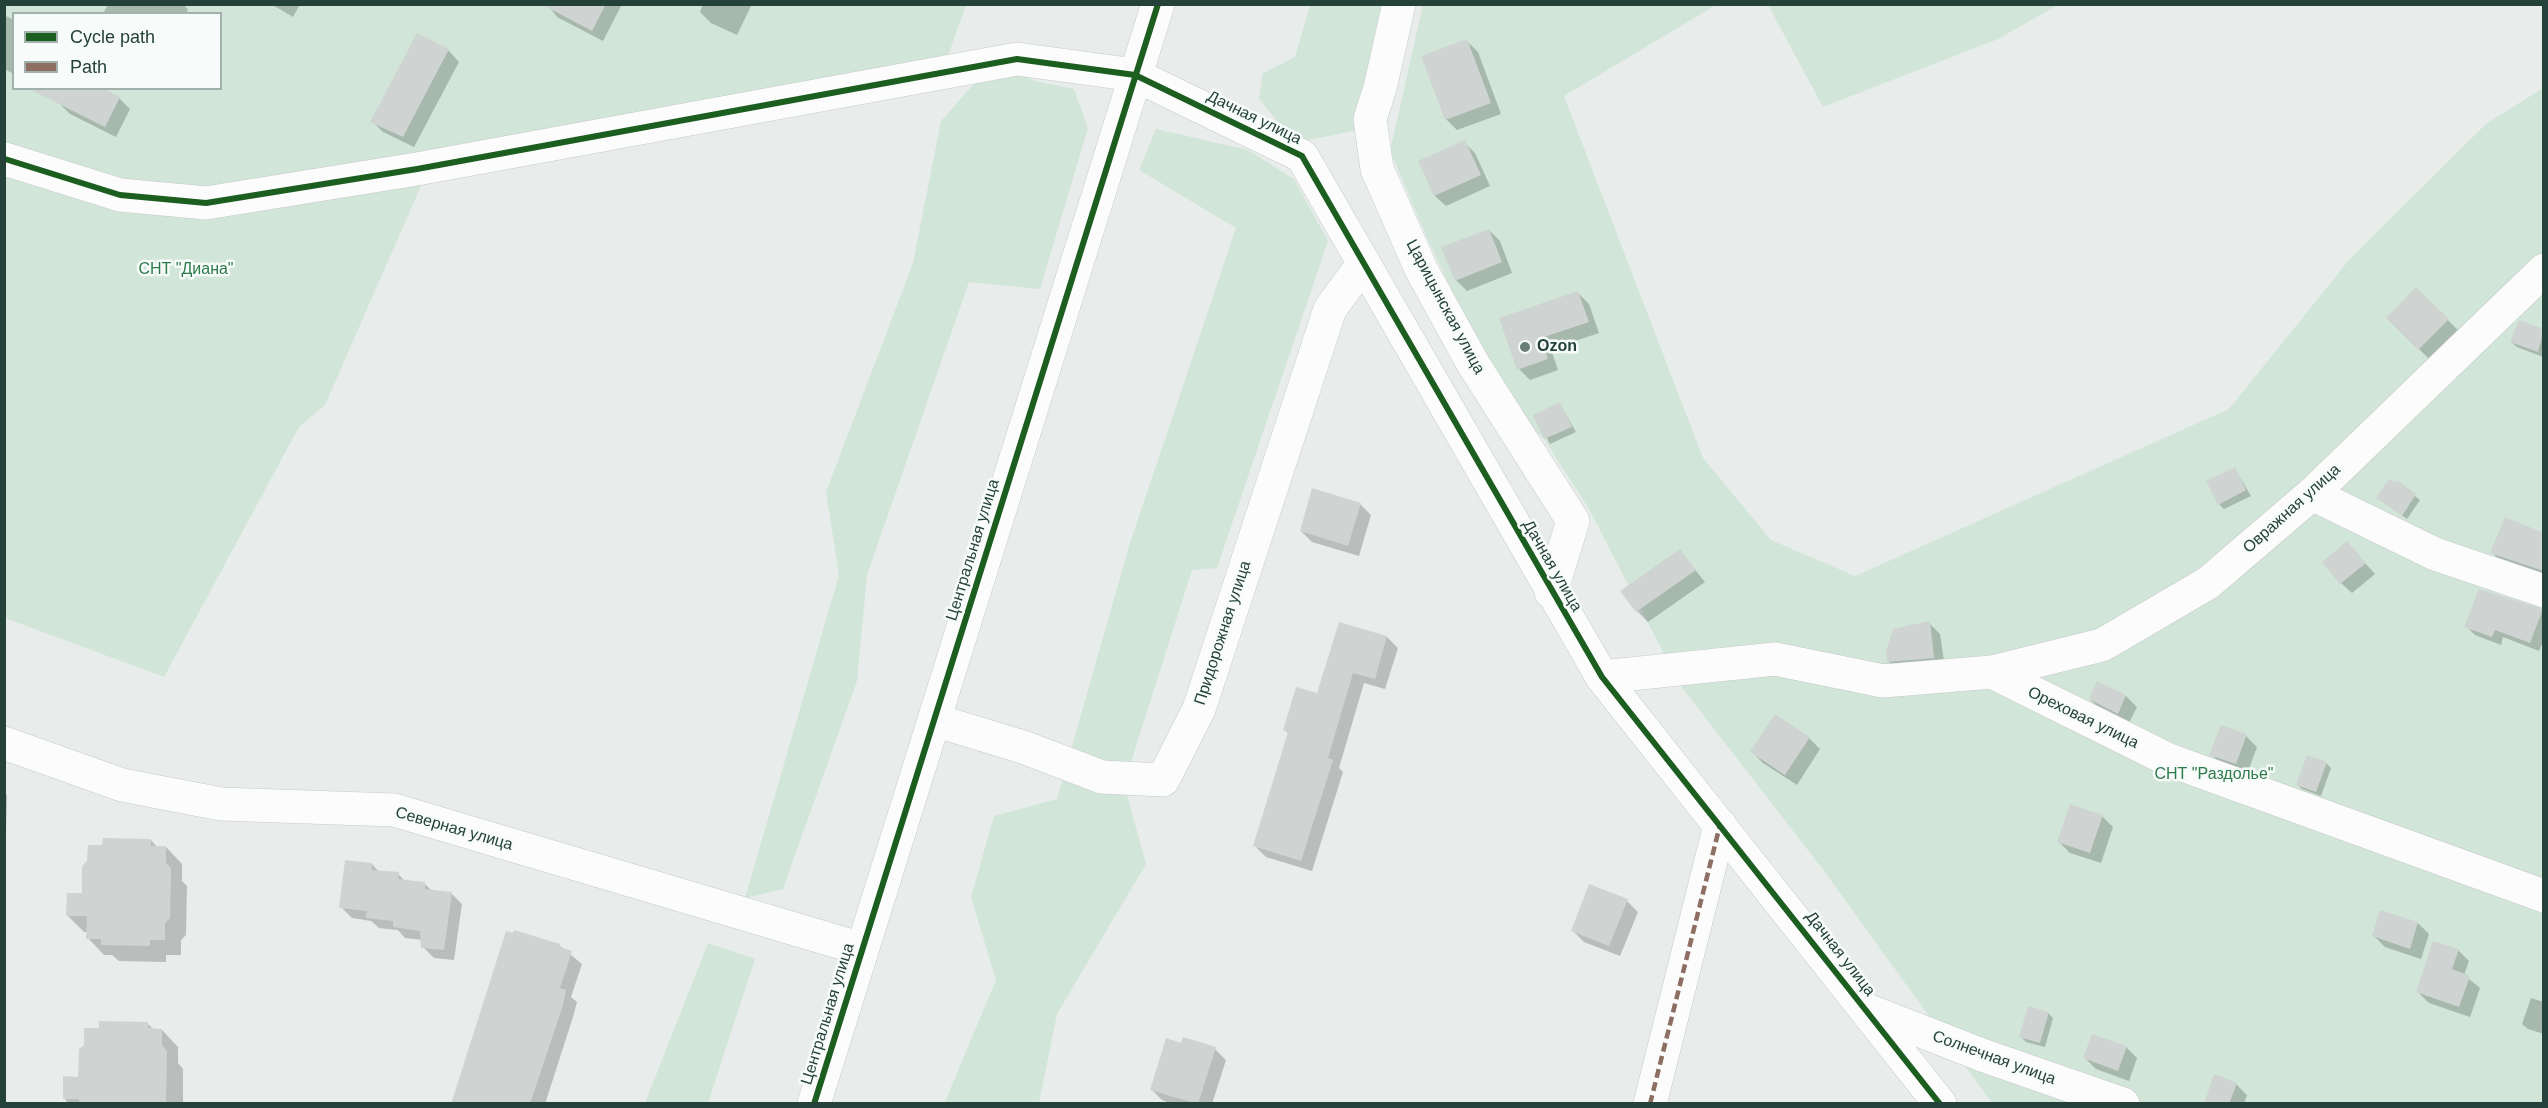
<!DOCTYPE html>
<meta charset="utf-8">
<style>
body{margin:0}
#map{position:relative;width:2548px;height:1108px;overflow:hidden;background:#e8edeb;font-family:Arial,sans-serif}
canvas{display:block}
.frame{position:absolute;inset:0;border:6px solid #24423a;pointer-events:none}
.legend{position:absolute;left:12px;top:12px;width:210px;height:78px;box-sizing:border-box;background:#f7fbf9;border:2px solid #a3b1ad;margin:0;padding:8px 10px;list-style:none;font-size:18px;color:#24423a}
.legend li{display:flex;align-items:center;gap:12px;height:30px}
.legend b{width:30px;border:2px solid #a3b1ad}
</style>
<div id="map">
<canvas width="2548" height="1108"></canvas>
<div class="frame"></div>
<ul class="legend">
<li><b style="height:8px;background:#1b5e20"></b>Cycle path</li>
<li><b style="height:8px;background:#8d6e63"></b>Path</li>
</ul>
</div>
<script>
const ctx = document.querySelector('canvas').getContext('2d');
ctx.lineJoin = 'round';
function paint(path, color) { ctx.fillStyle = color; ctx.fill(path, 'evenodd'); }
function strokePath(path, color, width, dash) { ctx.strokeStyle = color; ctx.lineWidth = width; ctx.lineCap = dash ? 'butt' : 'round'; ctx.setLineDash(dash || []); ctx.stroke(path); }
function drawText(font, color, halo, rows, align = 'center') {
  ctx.font = font + ' Arial,sans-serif'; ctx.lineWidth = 5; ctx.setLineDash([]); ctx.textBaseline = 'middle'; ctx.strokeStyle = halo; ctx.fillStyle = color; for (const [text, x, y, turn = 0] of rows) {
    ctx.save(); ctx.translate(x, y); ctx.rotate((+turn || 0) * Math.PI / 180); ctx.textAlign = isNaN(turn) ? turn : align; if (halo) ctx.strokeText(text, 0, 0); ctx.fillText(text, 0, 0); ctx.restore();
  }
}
paint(new Path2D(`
 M 4,5 L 966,5 L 936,90 L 424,179 L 325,405 L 299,427 L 164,677 L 5,618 ZM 14,14 L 220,14 L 220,88 L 14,88 Z
 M 1310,5 L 1391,5 L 1357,130 L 1295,143 L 1259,99 L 1263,73 L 1295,57 Z
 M 1423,5 L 1716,5 L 1564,96 L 1703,458 L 1771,540 L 1855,576 L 2229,409 L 2349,260 L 2486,124 L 2543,88 L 2543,1103 L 1992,1103 L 1821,867 L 1680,685 L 1589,509 L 1544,439 L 1518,413 L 1496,383 L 1428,240 L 1390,151 Z
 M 1768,5 L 2058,5 L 1998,39 L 1823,107 Z
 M 1005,66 L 1035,81 L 1074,89 L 1088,128 L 1040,289 L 969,282 L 867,575 L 857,681 L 783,889 L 745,898 L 839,575 L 826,492 L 913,263 L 941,121 L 986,70 Z
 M 1156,129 L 1248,150 L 1294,179 L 1328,241 L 1217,568 L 1192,570 L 1124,784 L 1146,864 L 1057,1014 L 1039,1103 L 944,1104 L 996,980 L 971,897 L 994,816 L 1057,799 L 1129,546 L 1236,228 L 1139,170 Z
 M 708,943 L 755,959 L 708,1103 L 645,1103 Z`), '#d1e6d8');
paint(new Path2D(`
 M 108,4 L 183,4 L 188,9 L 186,14 L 103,14 Z
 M 271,4 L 300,4 L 293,17 Z
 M 547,4 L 622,4 L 603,41 L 557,17 Z
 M 703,4 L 752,4 L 737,35 L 711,23 L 700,12 Z
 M 4,15 L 14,20 L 14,74 L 4,69 Z
 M 418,35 L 449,51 L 459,62 L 414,147 L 383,132 L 372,121 Z
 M 1467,41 L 1478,52 L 1501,114 L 1457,130 L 1446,119 Z
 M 119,98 L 130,109 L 116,137 L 70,114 L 59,103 Z
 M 1464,142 L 1475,153 L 1490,186 L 1446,206 L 1435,196 L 1420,162 Z
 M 1489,230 L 1500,241 L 1512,273 L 1467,291 L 1456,280 Z
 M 2416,289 L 2459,331 L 2430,360 L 2388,318 Z
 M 1578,293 L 1589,304 L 1599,333 L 1551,349 L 1558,370 L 1530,380 L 1519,369 L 1501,319 Z
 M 2520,322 L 2544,331 L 2543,357 L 2517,347 L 2511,342 Z
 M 1560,404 L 1576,432 L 1550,444 L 1535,416 Z
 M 2235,469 L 2251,496 L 2224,509 L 2219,504 Z
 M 2397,482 L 2420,500 L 2407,519 L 2378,498 Z
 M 1360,504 L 1371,515 L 1359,556 L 1312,542 L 1301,531 Z
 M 2347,543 L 2375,574 L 2352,593 L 2341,583 Z
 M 2544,545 L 2544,576 L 2500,561 L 2492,552 Z
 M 1680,551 L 1705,582 L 1648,622 L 1637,611 Z
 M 2479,590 L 2544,612 L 2544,639 L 2539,651 L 2503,637 L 2501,645 L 2475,635 L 2466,626 Z
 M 1929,623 L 1940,634 L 1945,668 L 1899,672 L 1888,661 L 1907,626 Z
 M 1387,637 L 1398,648 L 1385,689 L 1364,683 L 1339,768 L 1343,772 L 1312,871 L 1266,857 L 1255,846 L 1289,734 L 1285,730 L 1318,695 Z
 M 2126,696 L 2137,707 L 2129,723 L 2101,710 L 2090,699 Z
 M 1776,716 L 1809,738 L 1820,749 L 1797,785 L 1763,763 L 1752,752 Z
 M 2246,736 L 2257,747 L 2247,774 L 2222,765 L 2211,754 Z
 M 2326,763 L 2331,768 L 2321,796 L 2302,789 L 2297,784 Z
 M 4,793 L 7,795 L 4,919 Z
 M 2102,816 L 2113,827 L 2101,863 L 2070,853 L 2059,842 Z
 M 151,840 L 157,847 L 166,847 L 182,864 L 182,881 L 187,886 L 186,935 L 181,940 L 181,955 L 166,955 L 166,962 L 119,961 L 112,955 L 104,955 L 88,938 L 88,932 L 84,932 L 68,916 L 83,895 L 104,846 Z
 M 372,864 L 379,872 L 398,874 L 406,882 L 425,884 L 432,891 L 451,893 L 462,904 L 454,960 L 434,958 L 423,947 L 423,940 L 405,938 L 398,930 L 379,928 L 371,921 L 352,918 L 341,907 Z
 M 1627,901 L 1638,912 L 1620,956 L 1584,942 L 1573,931 Z
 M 2418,923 L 2429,934 L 2421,959 L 2385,947 L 2374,936 Z
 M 560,946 L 582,964 L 571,997 L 577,1002 L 573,1017 L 545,1104 L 453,1104 Z
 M 2458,950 L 2469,961 L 2464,975 L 2480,988 L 2470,1017 L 2429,1003 L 2418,992 Z
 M 2531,998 L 2544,1002 L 2544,1034 L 2528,1029 L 2522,1024 Z
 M 2048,1013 L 2053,1018 L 2045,1047 L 2026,1042 L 2021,1037 Z
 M 147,1023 L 154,1030 L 162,1030 L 178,1047 L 178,1063 L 183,1069 L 183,1104 L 69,1104 L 65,1099 L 80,1078 L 100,1030 Z
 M 2126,1047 L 2137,1058 L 2129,1081 L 2096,1069 L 2085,1058 Z
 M 1215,1049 L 1226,1060 L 1212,1104 L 1172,1104 L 1162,1100 L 1151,1089 Z
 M 2236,1084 L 2247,1095 L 2244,1104 L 2209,1104 Z`), '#0003');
paint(new Path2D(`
 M 541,4 L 606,4 L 592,31 Z
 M 417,33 L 449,49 L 403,137 L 370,122 Z
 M 1467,39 L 1491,103 L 1445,120 L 1421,56 Z
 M 27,88 L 103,88 L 120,97 L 105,127 Z
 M 1465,140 L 1481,175 L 1434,196 L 1418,161 Z
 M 1489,229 L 1502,262 L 1455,281 L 1441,247 Z
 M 2416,287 L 2449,319 L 2418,350 L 2386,318 Z
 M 1578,291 L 1589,322 L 1541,338 L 1548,359 L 1517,370 L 1499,318 Z
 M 2519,320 L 2544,329 L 2538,352 L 2510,342 Z
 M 1560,402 L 1572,427 L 1544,439 L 1533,415 Z
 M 2235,467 L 2246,490 L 2218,505 L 2206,481 Z
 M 2389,479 L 2395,482 L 2397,480 L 2416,494 L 2402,516 L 2376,498 Z
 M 1312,488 L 1361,503 L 1348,546 L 1300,531 Z
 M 2505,517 L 2544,533 L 2544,571 L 2490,553 Z
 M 2347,541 L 2366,563 L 2340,584 L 2322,562 Z
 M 1680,549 L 1696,570 L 1636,612 L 1620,591 Z
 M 2479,589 L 2543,609 L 2530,643 L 2495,630 L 2492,637 L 2464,627 Z
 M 1930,621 L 1934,658 L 1887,662 L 1886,652 L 1893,629 Z
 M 1339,622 L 1387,636 L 1375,679 L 1353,673 L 1328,758 L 1333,760 L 1301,861 L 1253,846 L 1288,732 L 1283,730 L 1296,687 L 1317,693 Z
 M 2097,681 L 2126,695 L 2118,714 L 2089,699 Z
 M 1775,714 L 1810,737 L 1785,775 L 1750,752 Z
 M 2221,725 L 2247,734 L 2236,764 L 2209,755 Z
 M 2307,755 L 2327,762 L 2316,792 L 2296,785 Z
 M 2070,804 L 2103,815 L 2090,853 L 2057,842 Z
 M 103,838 L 151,839 L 151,846 L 166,846 L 166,863 L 171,868 L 170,918 L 165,923 L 165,940 L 150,940 L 150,946 L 101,945 L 101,939 L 86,939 L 87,916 L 66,916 L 67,893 L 82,893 L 82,866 L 87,861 L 88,845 L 102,845 Z
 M 345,860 L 372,863 L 372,870 L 399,872 L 398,879 L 425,882 L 425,889 L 452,892 L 444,950 L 421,948 L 420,931 L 393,927 L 393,921 L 366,918 L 367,911 L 339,908 Z
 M 1589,884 L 1628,899 L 1609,946 L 1571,931 Z
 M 2380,910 L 2418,922 L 2410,949 L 2372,936 Z
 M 514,930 L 560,944 L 560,947 L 572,951 L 560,988 L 566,990 L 563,1005 L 530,1104 L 451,1104 L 506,931 L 513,933 Z
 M 2433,941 L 2459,949 L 2452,969 L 2470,976 L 2459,1007 L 2416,992 Z
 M 2028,1006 L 2049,1012 L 2040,1043 L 2019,1037 Z
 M 99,1021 L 148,1022 L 148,1028 L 162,1029 L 162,1045 L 167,1051 L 166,1104 L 81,1104 L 78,1099 L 63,1099 L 63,1076 L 78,1077 L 79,1049 L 84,1045 L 84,1028 L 99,1028 Z
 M 2092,1034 L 2127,1046 L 2118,1071 L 2083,1058 Z
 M 1183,1037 L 1216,1047 L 1198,1104 L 1150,1090 L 1166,1038 L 1181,1043 Z
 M 2214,1074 L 2237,1083 L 2229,1104 L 2204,1104 Z`), '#cfd4d2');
const minor = new Path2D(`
 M 1399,4 L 1380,88 L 1370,119 L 1377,169 L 1421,269 L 1472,362 L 1573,521 L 1551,592
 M 5,159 L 120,195 L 206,203 L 417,169 L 1017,59 L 1135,75 L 1302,156 L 1602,677 L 1940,1104
 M 2312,494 L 2435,554 L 2544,591
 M 1992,672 L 2102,645 L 2208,583 L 2312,494 L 2544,270
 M 1602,677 L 1775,659 L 1883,681 L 1992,672 L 2169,760 L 2544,896
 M 934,720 L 1023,747 L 1102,777 L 1163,780 L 1199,709 L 1330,309 L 1364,263
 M 4,743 L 122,785 L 221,804 L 394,810 L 862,949
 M 1867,1010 L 1982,1055 L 2123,1104
 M 814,1104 L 1158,4
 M 1650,1104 L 1720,825`);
strokePath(minor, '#c5cac8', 34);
strokePath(minor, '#fcfcfc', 33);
strokePath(new Path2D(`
 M 1650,1104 L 1720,825`), '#8d6e63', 4.5, [9, 4.5]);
strokePath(new Path2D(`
 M 5,159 L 120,195 L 206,203 L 417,169 L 1017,59 L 1135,75 L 1302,156 L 1602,677 L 1940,1104
 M 814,1104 L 1158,4`), '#1b5e20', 6);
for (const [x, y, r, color] of [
 [1525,347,6,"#697e78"]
]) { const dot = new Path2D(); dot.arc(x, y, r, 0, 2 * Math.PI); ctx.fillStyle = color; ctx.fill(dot); strokePath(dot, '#f7fbf9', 2); }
drawText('16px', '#24423a', '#f7fbf9', [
 ["Дачная улица",1254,118,26],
 ["Царицынская улица",1445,307,62],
 ["Овражная улица",2292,509,-42],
 ["Центральная улица",973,550,-73],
 ["Дачная улица",1552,566,60],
 ["Придорожная улица",1223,633,-72],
 ["Ореховая улица",2083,718,26],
 ["Северная улица",454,829,16],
 ["Дачная улица",1840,954,52],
 ["Центральная улица",828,1014,-73],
 ["Солнечная улица",1994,1058,20]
]);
drawText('16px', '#2d7a4b', '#f7fbf9', [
 ["СНТ \"Диана\"",186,270],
 ["СНТ \"Раздолье\"",2214,775]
]);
drawText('bold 16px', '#24423a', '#f7fbf9', [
 ["Ozon",1537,347]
], 'left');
</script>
